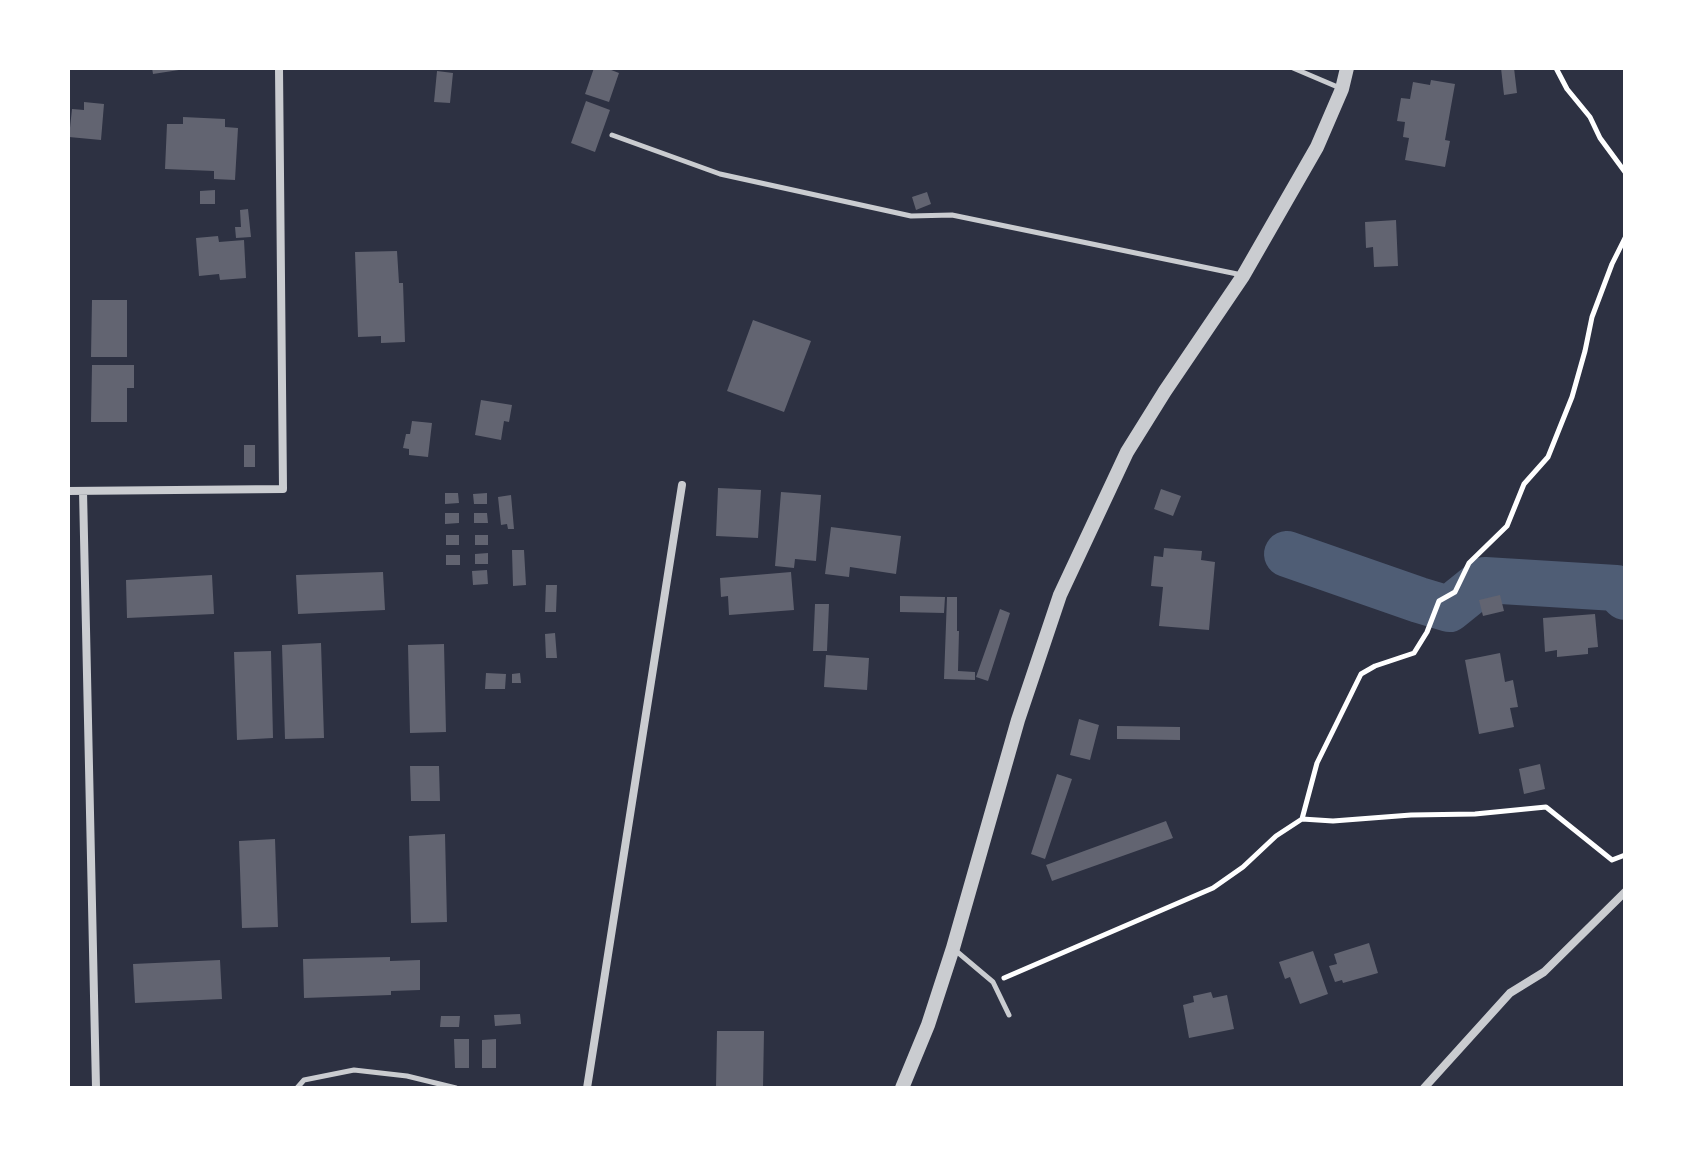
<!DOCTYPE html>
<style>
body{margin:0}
#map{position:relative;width:1693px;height:1156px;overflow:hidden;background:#2d3142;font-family:"Times New Roman",serif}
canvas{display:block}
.frame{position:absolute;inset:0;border:70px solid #fff;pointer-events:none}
</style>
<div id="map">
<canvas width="1693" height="1156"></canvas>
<div class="frame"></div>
</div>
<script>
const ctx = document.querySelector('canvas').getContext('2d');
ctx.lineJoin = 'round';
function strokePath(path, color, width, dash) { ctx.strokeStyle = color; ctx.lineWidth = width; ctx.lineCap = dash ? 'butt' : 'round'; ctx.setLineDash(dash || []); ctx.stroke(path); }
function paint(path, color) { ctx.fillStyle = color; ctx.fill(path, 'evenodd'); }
strokePath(new Path2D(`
 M 1287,554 L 1419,600 L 1449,609 L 1485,580 L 1616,588 L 1625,597`), '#4f5d75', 46);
paint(new Path2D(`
 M 152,68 L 179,68 L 179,70 L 153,74 Z
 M 594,68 L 606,68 L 619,73 L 609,102 L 585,94 Z
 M 1501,68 L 1514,68 L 1517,93 L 1504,95 Z
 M 437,71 L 453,73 L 450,103 L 434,102 Z
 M 1431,80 L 1455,84 L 1445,140 L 1450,141 L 1445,167 L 1405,160 L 1409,138 L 1403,137 L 1405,122 L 1397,121 L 1401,98 L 1410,99 L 1413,82 L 1430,85 Z
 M 586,101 L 610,110 L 595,152 L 571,143 Z
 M 84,102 L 104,104 L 101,140 L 69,137 L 72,109 L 84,110 Z
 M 183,117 L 225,119 L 225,127 L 238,128 L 235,180 L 214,179 L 214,171 L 165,169 L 167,124 L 183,124 Z
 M 215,190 L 215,204 L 200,204 L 200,191 Z
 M 927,192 L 931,204 L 916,210 L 912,197 Z
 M 248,209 L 251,237 L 236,238 L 235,227 L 241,227 L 240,210 Z
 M 1396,220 L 1398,266 L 1374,267 L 1373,247 L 1366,248 L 1365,222 Z
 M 218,236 L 219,242 L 244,240 L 246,278 L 220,280 L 219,274 L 199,276 L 196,238 Z
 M 397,251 L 399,283 L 403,283 L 405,342 L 381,343 L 381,336 L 358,337 L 355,252 Z
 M 92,300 L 127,300 L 127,357 L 91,357 Z
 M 753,320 L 811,341 L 784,412 L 727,391 Z
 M 92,365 L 134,365 L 134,388 L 127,388 L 127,422 L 91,422 Z
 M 481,400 L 512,405 L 509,422 L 504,421 L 501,440 L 475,435 Z
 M 412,421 L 432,423 L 428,457 L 409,455 L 409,449 L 403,448 L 406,434 L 410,434 Z
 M 244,445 L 255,445 L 255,467 L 244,467 Z
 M 718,488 L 761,490 L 758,538 L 716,536 Z
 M 1161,489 L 1181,496 L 1173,516 L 1154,509 Z
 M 781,492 L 821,495 L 816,561 L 795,559 L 794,568 L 775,566 Z
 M 445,493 L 458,493 L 459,503 L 445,504 Z
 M 487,493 L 487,504 L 474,504 L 473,494 Z
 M 511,495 L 514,529 L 508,529 L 507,524 L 501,525 L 498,497 Z
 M 445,513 L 459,513 L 459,523 L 445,524 Z
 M 474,513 L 487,513 L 488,523 L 474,523 Z
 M 831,527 L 901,536 L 896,574 L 850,567 L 849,577 L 825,574 Z
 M 446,535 L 459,535 L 459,545 L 446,545 Z
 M 475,535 L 488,535 L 488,545 L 475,545 Z
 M 1164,548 L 1202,551 L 1201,560 L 1215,562 L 1209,630 L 1159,626 L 1163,587 L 1151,586 L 1154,556 L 1163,557 Z
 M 512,550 L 524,550 L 526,585 L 513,586 Z
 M 488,553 L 488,564 L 475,564 L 475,554 Z
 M 446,555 L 460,555 L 460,565 L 446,565 Z
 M 487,570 L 488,584 L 473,585 L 472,571 Z
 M 383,572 L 385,610 L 298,614 L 296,575 Z
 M 791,572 L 794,610 L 729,615 L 728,596 L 721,597 L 720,578 Z
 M 212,575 L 214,614 L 127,618 L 126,580 Z
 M 546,585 L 557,585 L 556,612 L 545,612 Z
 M 1500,595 L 1504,611 L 1483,616 L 1479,600 Z
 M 900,596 L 945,597 L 944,613 L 900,612 Z
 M 947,597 L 957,597 L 957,631 L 959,631 L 958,671 L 975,672 L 975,680 L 944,679 Z
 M 815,604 L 829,604 L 827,651 L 813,651 Z
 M 1000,609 L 1010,613 L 988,681 L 976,677 Z
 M 1595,614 L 1598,647 L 1588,648 L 1588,654 L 1557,657 L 1557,650 L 1545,652 L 1543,618 Z
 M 555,633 L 557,658 L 546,658 L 545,634 Z
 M 321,643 L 324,738 L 285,739 L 282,645 Z
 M 444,644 L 446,732 L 410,733 L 408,645 Z
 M 271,651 L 273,738 L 237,740 L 234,652 Z
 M 1500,653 L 1505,682 L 1513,680 L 1518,707 L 1510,708 L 1514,727 L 1479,734 L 1465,660 Z
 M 826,655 L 869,658 L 867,690 L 824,687 Z
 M 486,673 L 506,674 L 505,689 L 485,689 Z
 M 520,673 L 521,683 L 512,683 L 512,674 Z
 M 1079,719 L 1099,725 L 1090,760 L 1070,755 Z
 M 1117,726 L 1180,727 L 1180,740 L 1117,739 Z
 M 1540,764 L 1545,789 L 1524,794 L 1519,769 Z
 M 410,766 L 439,766 L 440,801 L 411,801 Z
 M 1057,774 L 1072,779 L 1045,859 L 1031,854 Z
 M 1166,821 L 1173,838 L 1052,881 L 1046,865 Z
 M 445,834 L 447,922 L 411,923 L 409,836 Z
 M 275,839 L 278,927 L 242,928 L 239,841 Z
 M 1369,943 L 1378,973 L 1343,983 L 1342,980 L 1335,982 L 1329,966 L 1337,964 L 1334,954 Z
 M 1313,951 L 1328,994 L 1300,1004 L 1290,977 L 1285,979 L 1279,962 Z
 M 390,957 L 390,961 L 420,960 L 420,990 L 391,991 L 391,995 L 304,998 L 303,959 Z
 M 220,960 L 222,999 L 135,1003 L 133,964 Z
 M 1211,992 L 1213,998 L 1227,995 L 1234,1029 L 1189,1038 L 1183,1005 L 1194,1002 L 1193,996 Z
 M 520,1014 L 521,1024 L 495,1026 L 494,1015 Z
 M 441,1016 L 460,1016 L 459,1027 L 440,1027 Z
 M 717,1031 L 764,1031 L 763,1088 L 716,1088 Z
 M 454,1039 L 469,1039 L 469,1068 L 455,1068 Z
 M 496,1039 L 496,1068 L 482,1068 L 482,1040 Z`), '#626471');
strokePath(new Path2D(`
 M 1556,68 L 1567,89 L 1590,117 L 1600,138 L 1625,172
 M 1302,819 L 1333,821 L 1411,815 L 1475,814 L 1546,807 L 1612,860 L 1625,855
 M 1004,978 L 1213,888 L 1243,867 L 1276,836 L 1302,819 L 1317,763 L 1361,674 L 1375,666 L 1414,653 L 1427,632 L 1439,601 L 1455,592 L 1469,563 L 1507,526 L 1524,484 L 1548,457 L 1572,397 L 1585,351 L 1592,317 L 1612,264 L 1625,238`), '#fff', 5);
strokePath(new Path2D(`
 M 1293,68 L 1340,88
 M 612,135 L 720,174 L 911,216 L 952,215 L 1242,275
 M 955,950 L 993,982 L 1009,1015
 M 297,1088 L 304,1080 L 354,1070 L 407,1076 L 456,1088`), '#caccd0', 5);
strokePath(new Path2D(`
 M 68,491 L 283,489 L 279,68
 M 83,491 L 96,1088
 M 587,1088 L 682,485
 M 1424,1088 L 1510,993 L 1544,972 L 1625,892`), '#caccd0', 8);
strokePath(new Path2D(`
 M 902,1088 L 928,1025 L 953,948 L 1018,720 L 1060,595 L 1127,452 L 1165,391 L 1243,276 L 1317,147 L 1342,89 L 1347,68`), '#caccd0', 14);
</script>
